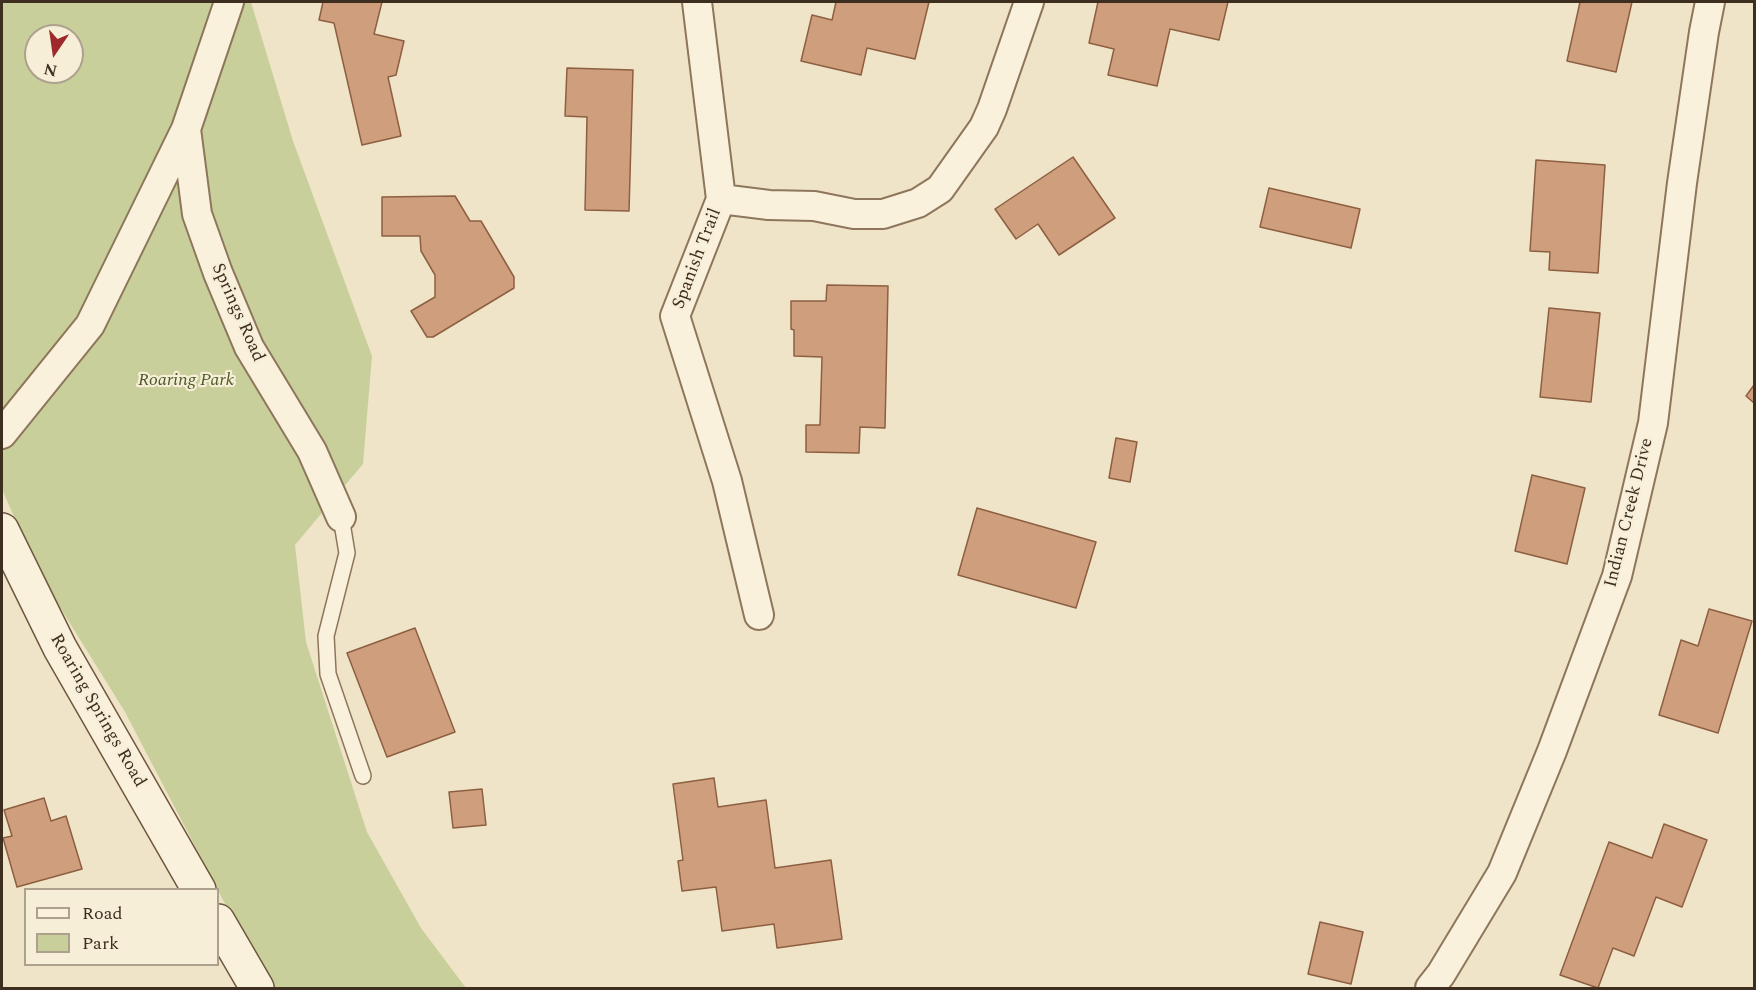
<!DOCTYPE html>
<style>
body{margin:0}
#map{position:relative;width:1756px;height:990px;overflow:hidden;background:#f0e4c8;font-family:Spectral,serif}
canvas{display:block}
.frame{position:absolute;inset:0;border:3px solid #3d2e20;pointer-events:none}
.legend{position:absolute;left:24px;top:888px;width:195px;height:78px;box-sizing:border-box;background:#f7eed8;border:2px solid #ada18e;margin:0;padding:8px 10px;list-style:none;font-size:18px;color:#3d2e20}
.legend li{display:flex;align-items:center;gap:12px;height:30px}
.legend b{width:30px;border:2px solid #ada18e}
.north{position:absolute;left:24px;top:24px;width:60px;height:60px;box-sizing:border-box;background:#f7eed8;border:2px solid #ada18e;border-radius:50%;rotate:193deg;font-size:16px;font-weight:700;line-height:24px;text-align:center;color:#3d2e20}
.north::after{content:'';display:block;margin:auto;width:21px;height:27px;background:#9e2a2b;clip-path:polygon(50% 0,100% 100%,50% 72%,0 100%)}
</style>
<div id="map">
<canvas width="1756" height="990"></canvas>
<div class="frame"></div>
<ul class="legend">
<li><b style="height:8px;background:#faf1dc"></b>Road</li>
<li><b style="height:16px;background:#c9cf9b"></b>Park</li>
</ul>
<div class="north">N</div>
</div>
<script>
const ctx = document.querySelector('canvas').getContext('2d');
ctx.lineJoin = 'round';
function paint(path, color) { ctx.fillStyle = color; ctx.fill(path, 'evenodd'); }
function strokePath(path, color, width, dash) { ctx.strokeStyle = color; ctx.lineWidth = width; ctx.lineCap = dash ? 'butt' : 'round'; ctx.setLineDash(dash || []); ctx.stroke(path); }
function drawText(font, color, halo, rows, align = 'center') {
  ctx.font = font + ' Spectral,serif'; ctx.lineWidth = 4.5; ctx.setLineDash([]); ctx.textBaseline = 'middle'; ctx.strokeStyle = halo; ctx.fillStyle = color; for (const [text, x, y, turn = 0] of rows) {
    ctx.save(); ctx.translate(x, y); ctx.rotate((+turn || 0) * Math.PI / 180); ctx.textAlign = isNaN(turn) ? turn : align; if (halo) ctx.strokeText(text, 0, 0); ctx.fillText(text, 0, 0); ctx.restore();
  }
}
paint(new Path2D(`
 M 2,2 L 251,2 L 293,141 L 372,356 L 363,464 L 295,545 L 306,642 L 367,832 L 421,928 L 466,988 L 271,988 L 236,925 L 125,712 L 38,572 L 2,489 ZM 36,36 L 72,36 L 72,72 L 36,72 Z`), '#c9cf9b');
const building = new Path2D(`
 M 323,2 L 382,2 L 374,34 L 404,41 L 396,75 L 388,77 L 401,136 L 362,145 L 334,23 L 319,20 Z
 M 836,2 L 929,2 L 915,59 L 867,48 L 861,75 L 801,61 L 812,15 L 832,20 Z
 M 1098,2 L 1228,2 L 1219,40 L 1170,29 L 1157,86 L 1108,75 L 1114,49 L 1089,43 Z
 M 1580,2 L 1632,2 L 1616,72 L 1567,61 Z
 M 567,68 L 633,70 L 629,211 L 585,210 L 587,117 L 565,116 Z
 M 1073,157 L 1115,218 L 1059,255 L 1038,224 L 1016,239 L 995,209 Z
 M 1536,160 L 1605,165 L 1598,273 L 1549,270 L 1550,252 L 1530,251 Z
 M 1269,188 L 1360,209 L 1351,248 L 1260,227 Z
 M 455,196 L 470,221 L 481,221 L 514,277 L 514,288 L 433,337 L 427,337 L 411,311 L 435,297 L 435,275 L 421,251 L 420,236 L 382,236 L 382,197 Z
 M 827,285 L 888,286 L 885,428 L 860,427 L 859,453 L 806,452 L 806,425 L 820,425 L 822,357 L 794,356 L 794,330 L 791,329 L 791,301 L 826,301 Z
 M 1549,308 L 1600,313 L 1591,402 L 1540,397 Z
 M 1754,385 L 1754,403 L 1746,396 Z
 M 1116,438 L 1137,442 L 1130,482 L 1109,478 Z
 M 1532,475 L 1585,488 L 1567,564 L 1515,551 Z
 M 977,508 L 1096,542 L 1076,608 L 958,575 Z
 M 1709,609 L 1752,621 L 1718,733 L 1659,715 L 1681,640 L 1698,646 Z
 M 415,628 L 455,732 L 387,757 L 347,653 Z
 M 714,778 L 718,807 L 766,800 L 775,868 L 831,860 L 842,939 L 777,948 L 774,924 L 722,931 L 716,887 L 682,891 L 678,861 L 683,860 L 673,784 Z
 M 482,789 L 486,825 L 453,828 L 449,792 Z
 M 44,798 L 51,821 L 66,816 L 82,869 L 17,887 L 3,838 L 12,836 L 4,810 Z
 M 1664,824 L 1707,840 L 1682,907 L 1656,897 L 1634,956 L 1613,948 L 1598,988 L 1560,975 L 1609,842 L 1652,858 Z
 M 1320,922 L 1363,932 L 1351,984 L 1308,974 Z`);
paint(building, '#cf9f7d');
strokePath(building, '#8d5f41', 1.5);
const lane = new Path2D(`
 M 341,517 L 347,553 L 326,636 L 328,674 L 363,776`);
const street = new Path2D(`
 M 697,2 L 721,199 L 675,316 L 727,481 L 759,615
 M 186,129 L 197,214 L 218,273 L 249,347 L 312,451 L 341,517
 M 721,199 L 769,205 L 814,206 L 854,214 L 883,214 L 918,203 L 940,189 L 984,127 L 992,109 L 1029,2
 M 2,434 L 90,325 L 186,129 L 229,2
 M 1430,988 L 1441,974 L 1502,873 L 1552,751 L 1617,576 L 1653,423 L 1682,183 L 1704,32 L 1710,2`);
const secondary = new Path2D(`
 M 2,530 L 60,648 L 199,890
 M 218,921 L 257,988`);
strokePath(lane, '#8d765c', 18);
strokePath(street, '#8d765c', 32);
strokePath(secondary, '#6f573f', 36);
strokePath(lane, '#faf1dc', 15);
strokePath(street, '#faf1dc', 28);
strokePath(secondary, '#faf1dc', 33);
drawText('18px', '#3d2e20', '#f7eed8', [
 ["Spanish Trail",698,259,-69],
 ["Springs Road",237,313,66],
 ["Indian Creek Drive",1630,513,-76],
 ["Roaring Springs Road",97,711,60]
]);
drawText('italic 18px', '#4d5a26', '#f7eed8', [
 ["Roaring Park",186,381]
]);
</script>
